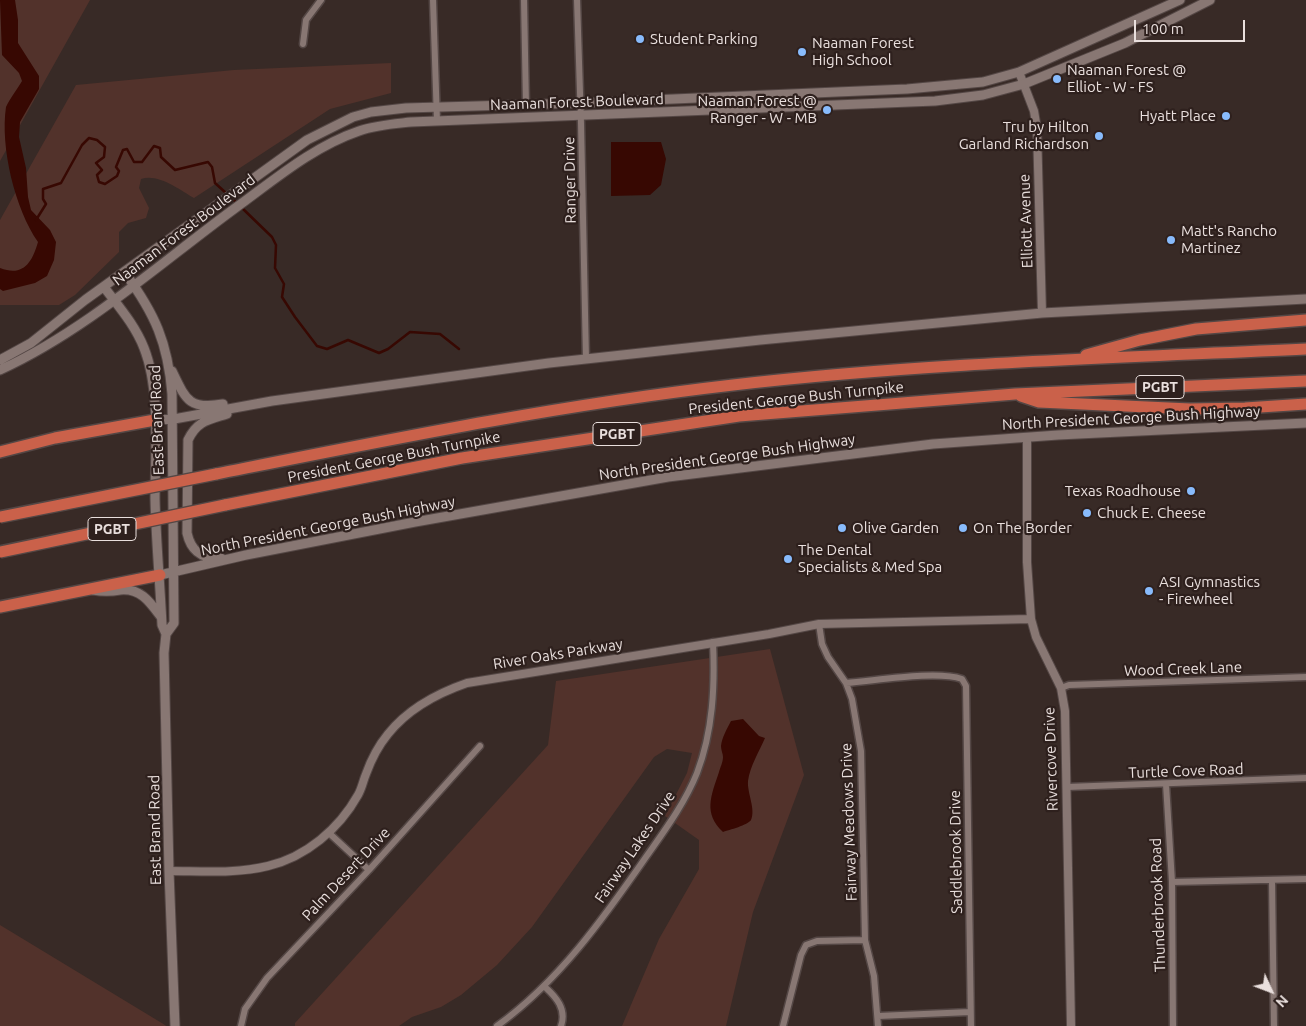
<!DOCTYPE html>
<style>
body{margin:0}
#map{position:relative;width:1306px;height:1026px;overflow:hidden;background:#382a26;font-family:Ubuntu,sans-serif}
canvas{display:block}
.north{position:absolute;left:1246px;top:966px;width:50px;height:50px;-webkit-text-stroke:4px #2e201d;paint-order:stroke;rotate:133deg;font-size:14px;font-weight:700;line-height:20px;text-align:center;color:#e9dfdd}
.north::after{content:'';display:block;margin:auto;width:18px;height:22px;background:#e9dfdd;clip-path:polygon(50% 0,100% 100%,50% 72%,0 100%)}
.scale{position:absolute;left:1134px;top:20px;width:111px;height:22px;box-sizing:border-box;border:2px solid #e9dfdd;border-top:0;padding-left:6px;font-size:15px;line-height:18px;white-space:nowrap;color:#e9dfdd;-webkit-text-stroke:4px #2e201d;paint-order:stroke}
</style>
<div id="map">
<canvas width="1306" height="1026"></canvas>
<div class="north">N</div>
<div class="scale">100 m</div>
</div>
<script>
const ctx = document.querySelector('canvas').getContext('2d');
ctx.lineJoin = 'round';
function paint(path, color) { ctx.fillStyle = color; ctx.fill(path, 'evenodd'); }
function strokePath(path, color, width, dash) { ctx.strokeStyle = color; ctx.lineWidth = width; ctx.lineCap = dash ? 'butt' : 'round'; ctx.setLineDash(dash || []); ctx.stroke(path); }
function drawText(font, color, halo, rows, align = 'center') {
  ctx.font = font + ' Ubuntu,sans-serif'; ctx.lineWidth = 4.5; ctx.setLineDash([]); ctx.textBaseline = 'middle'; ctx.strokeStyle = halo; ctx.fillStyle = color; for (const [text, x, y, turn = 0] of rows) {
    ctx.save(); ctx.translate(x, y); ctx.rotate((+turn || 0) * Math.PI / 180); ctx.textAlign = isNaN(turn) ? turn : align; if (halo) ctx.strokeText(text, 0, 0); ctx.fillText(text, 0, 0); ctx.restore();
  }
}
paint(new Path2D(`
 M 0,0 L 90,0 L 0,161 Z
 M 391,63 L 391,93 L 330,109 L 194,198 C 180,190 158,173 141,179 L 139,188 L 149,208 L 146,218 L 128,223 L 119,232 L 119,252 L 75,295 L 59,305 L 0,305 L 0,220 L 76,85 L 234,70 Z
 M 770,649 L 804,775 L 753,912 L 726,1026 L 622,1026 L 659,939 L 699,869 L 699,840 L 665,816 L 687,773 L 692,753 L 667,749 L 654,757 L 532,927 L 497,965 L 461,995 L 441,1007 L 412,1017 L 399,1026 L 295,1026 L 295,1023 L 548,745 L 556,681 Z
 M 0,925 L 165,1025 L 166,1026 L 0,1026 Z`), '#52322b');
paint(new Path2D(`
 M 0,0 L 15,0 L 18,20 L 18,43 L 39,76 L 39,89 L 20,122 L 19,137 L 26,168 L 28,197 L 31,210 L 50,230 L 56,242 L 54,260 L 47,276 L 35,283 L 3,291 L 0,289 L 0,268 C 23,277 32,263 38,242 C 15,209 0,147 6,107 C 10,98 17,90 22,81 L 19,73 L 2,55 Z
 M 611,142 L 661,142 L 666,159 L 661,185 L 650,195 L 611,196 Z
 M 743,719 L 759,736 L 765,738 C 759,752 750,766 748,781 C 747,793 756,809 751,820 C 748,825 729,830 723,832 C 703,813 711,796 719,772 C 720,768 723,762 723,757 C 723,754 721,750 721,746 C 722,737 727,729 731,721 Z`), '#370802');
strokePath(new Path2D(`
 M 241,207 L 272,237 L 276,245 L 275,268 L 284,284 L 282,297 L 295,317 L 317,346 L 327,349 L 348,340 L 379,353 L 388,349 L 410,332 L 440,334 L 459,349
 M 36,220 L 46,204 L 43,199 L 43,189 L 61,183 L 82,145 L 89,138 L 97,140 L 105,147 L 104,157 L 96,163 L 102,170 L 97,175 L 99,182 L 105,184 L 117,176 L 119,171 L 116,167 L 123,150 L 127,149 L 134,162 L 142,162 L 154,146 L 160,148 L 161,157 L 175,170 L 208,162 L 212,167 L 215,183 L 237,203`), '#370802', 2.5);
const minor = new Path2D(`
 M 433,0 L 437,121
 M 524,0 L 526,105
 M 577,0 L 581,123 L 586,359
 M 303,44 L 306,20 L 321,0
 M 819,624 L 822,644 L 828,657 L 846,683 L 852,699 L 861,751 L 865,940 L 874,976 L 878,1026
 M 846,683 C 875,681 936,670 962,679 L 966,686 L 971,1026
 M 1061,688 L 1069,685 L 1306,677
 M 1166,784 L 1172,882 L 1173,1026
 M 1067,787 L 1306,778
 M 329,833 L 369,870
 M 1272,881 L 1274,1026
 M 1172,882 L 1306,879
 M 545,987 C 556,997 567,1009 561,1026
 M 878,1016 L 970,1012
 M 241,1026 L 245,1009 L 267,978 L 369,870 L 480,746
 M 497,1026 C 559,981 603,919 646,857 C 665,830 685,803 697,773 C 713,731 715,686 713,642
 M 783,1026 L 801,955 L 806,945 L 817,941 L 865,940`);
const tertiary = new Path2D(`
 M 1019,72 L 1034,111 L 1037,129 L 1042,313
 M 1027,437 L 1027,562 L 1031,619 L 1036,637 L 1061,688 L 1065,711 L 1071,1026
 M 169,871 C 201,871 236,874 268,866 C 306,857 339,829 358,795 C 362,788 363,781 366,774 C 371,760 379,745 388,734 C 408,709 438,693 467,683 L 769,634 L 819,624 L 1031,619`);
const secondary = new Path2D(`
 M 125,273 C 155,314 168,343 172,394 L 174,623 L 166,634 L 164,653 L 169,871 L 175,1026
 M 104,287 C 119,307 135,325 144,348 C 161,391 155,452 155,499 C 156,541 160,583 162,625 L 166,634
 M 0,360 L 31,343 L 85,300 L 307,140 L 353,117 L 371,112 L 406,108 L 580,103 L 907,89 L 983,82 L 1019,72 L 1180,0
 M 0,370 C 85,331 159,264 234,209 C 273,181 312,147 359,131 C 376,125 393,124 411,122 L 935,101 L 983,95 L 1024,84 L 1125,43 L 1210,0
 M 172,371 C 186,400 189,410 223,404
 M 155,420 L 174,419 L 272,401 L 549,363 L 760,340 L 1042,313 L 1306,299
 M 221,558 C 201,559 191,551 187,533 L 188,440 C 197,421 208,420 227,414
 M 160,575 L 246,555 L 415,522 L 668,477 L 933,444 L 1058,435 L 1306,423
 M 93,590 C 103,592 110,592 120,590 C 141,588 150,602 161,617`);
const motorway = new Path2D(`
 M 1086,355 L 1140,340 L 1196,329 L 1306,320
 M 1021,396 L 1039,402 L 1190,409 L 1245,408 L 1306,404
 M 0,452 L 55,438 L 155,420
 M 216,474 C 387,440 558,405 733,385 C 923,363 1115,358 1306,349
 M 225,505 L 462,458 L 739,416 L 1015,394 L 1306,381
 M 0,607 L 160,575`);
strokePath(minor, '#544745', 9);
strokePath(tertiary, '#544745', 10);
strokePath(secondary, '#544745', 11);
strokePath(motorway, '#544745', 14);
strokePath(minor, '#887773', 6);
strokePath(tertiary, '#887773', 8);
strokePath(secondary, '#887773', 9);
strokePath(motorway, '#ca614a', 11);
const motorwayBridge = new Path2D(`
 M 0,517 L 216,474
 M 0,552 L 225,505`);
strokePath(motorwayBridge, '#544745', 14, []);
strokePath(motorwayBridge, '#ca614a', 11);
for (const [x, y, r, color] of [
 [640,39,5,"#88bbfc"],
 [802,52,5,"#88bbfc"],
 [1057,79,5,"#88bbfc"],
 [827,110,5,"#88bbfc"],
 [1226,116,5,"#88bbfc"],
 [1099,136,5,"#88bbfc"],
 [1171,240,5,"#88bbfc"],
 [1191,491,5,"#88bbfc"],
 [1087,513,5,"#88bbfc"],
 [842,528,5,"#88bbfc"],
 [963,528,5,"#88bbfc"],
 [788,559,5,"#88bbfc"],
 [1149,591,5,"#88bbfc"]
]) { const dot = new Path2D(); dot.arc(x, y, r, 0, 2 * Math.PI); ctx.fillStyle = color; ctx.fill(dot); strokePath(dot, '#2e201d', 2); }
for (const [x, y, w] of [
 [1160,387,48],
 [617,434,48],
 [112,529,48]
]) { const box = new Path2D(); box.roundRect(x - w / 2, y - 11.5, w, 23, 4); ctx.fillStyle = '#2e201d'; ctx.fill(box); strokePath(box, '#e9dfdd', 1); }
drawText('bold 14px', '#e9dfdd', null, [
 ["PGBT",1160,387],
 ["PGBT",617,434],
 ["PGBT",112,529]
]);
drawText('15px', '#e9dfdd', '#2e201d', [
 ["Student Parking",650,39],
 ["Naaman Forest",812,43],
 ["High School",812,60],
 ["Naaman Forest @",1067,70],
 ["Elliot - W - FS",1067,87],
 ["Naaman Forest @",817,101,"right"],
 ["Ranger - W - MB",817,118,"right"],
 ["Hyatt Place",1216,116,"right"],
 ["Tru by Hilton",1089,127,"right"],
 ["Garland Richardson",1089,144,"right"],
 ["Matt's Rancho",1181,231],
 ["Martinez",1181,248],
 ["Texas Roadhouse",1181,491,"right"],
 ["Chuck E. Cheese",1097,513],
 ["Olive Garden",852,528],
 ["On The Border",973,528],
 ["The Dental",798,550],
 ["Specialists & Med Spa",798,567],
 ["ASI Gymnastics",1159,582],
 ["- Firewheel",1159,599]
], 'left');
drawText('15px', '#e9dfdd', '#2e201d', [
 ["Naaman Forest Boulevard",577,102,-2],
 ["Ranger Drive",570,180,-91],
 ["Elliott Avenue",1026,221,-92],
 ["Naaman Forest Boulevard",184,230,-37],
 ["President George Bush Turnpike",796,398,-6],
 ["North President George Bush Highway",1131,418,-3],
 ["East Brand Road",157,420,-92],
 ["President George Bush Turnpike",394,457,-11],
 ["North President George Bush Highway",727,457,-8],
 ["North President George Bush Highway",328,526,-11],
 ["River Oaks Parkway",558,654,-9],
 ["Wood Creek Lane",1183,669,-2],
 ["Rivercove Drive",1051,759,-92],
 ["Turtle Cove Road",1186,771,-2],
 ["Fairway Meadows Drive",849,822,-92],
 ["East Brand Road",155,830,-91],
 ["Fairway Lakes Drive",635,847,-56],
 ["Saddlebrook Drive",956,852,-91],
 ["Palm Desert Drive",346,874,-47],
 ["Thunderbrook Road",1158,905,-92]
]);
</script>
